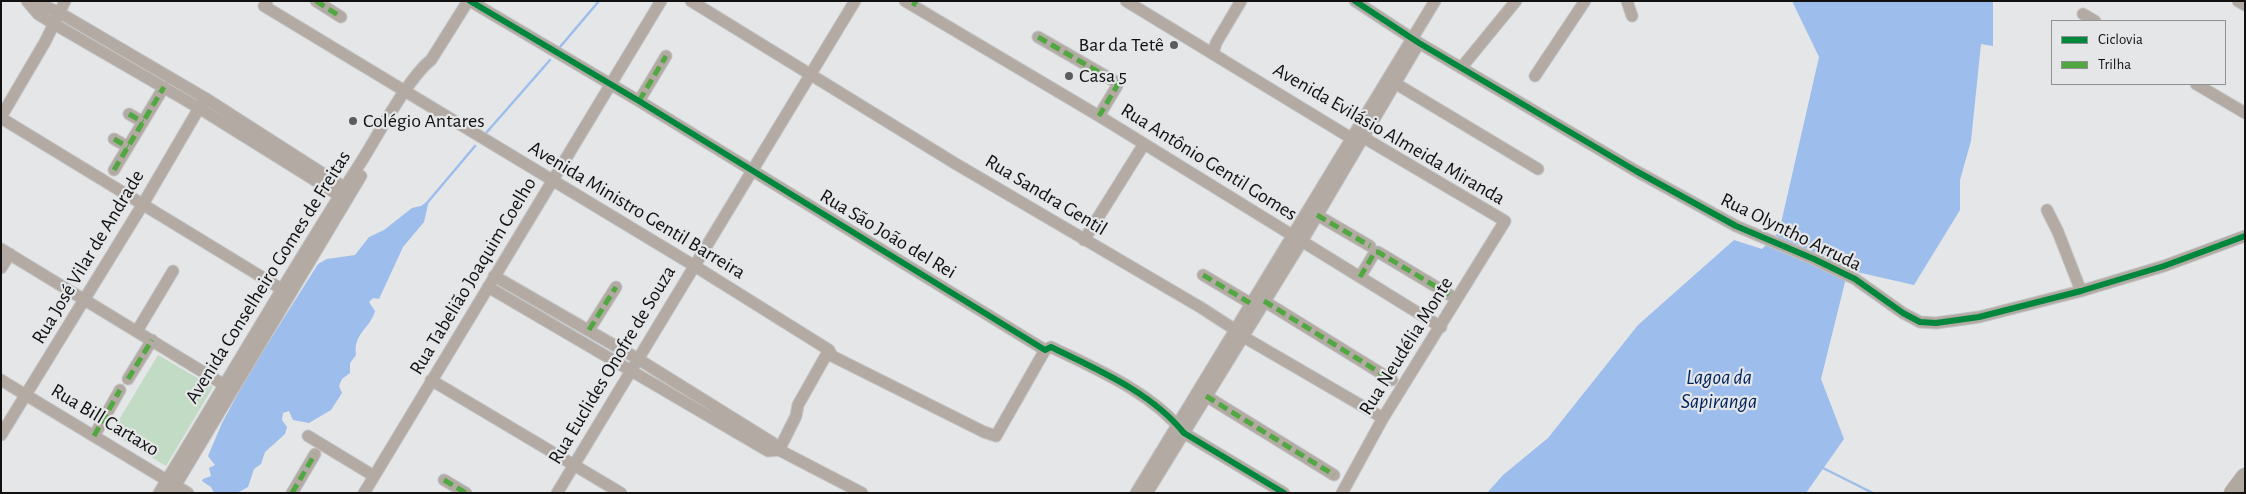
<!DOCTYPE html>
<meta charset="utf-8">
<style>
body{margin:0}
#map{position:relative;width:2246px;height:494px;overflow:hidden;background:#e5e6e7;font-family:"Alegreya Sans",sans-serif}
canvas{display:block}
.frame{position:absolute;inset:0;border:2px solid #111112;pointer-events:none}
.legend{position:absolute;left:2051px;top:20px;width:175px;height:65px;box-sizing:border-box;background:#e4e6e8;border:1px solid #909192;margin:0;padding:6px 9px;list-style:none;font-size:15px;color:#111112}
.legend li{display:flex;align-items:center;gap:10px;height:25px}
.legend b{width:25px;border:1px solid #909192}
</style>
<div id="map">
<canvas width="2246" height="494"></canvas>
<div class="frame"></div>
<ul class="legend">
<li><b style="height:6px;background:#00873e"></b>Ciclovia</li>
<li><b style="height:6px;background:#51a842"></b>Trilha</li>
</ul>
</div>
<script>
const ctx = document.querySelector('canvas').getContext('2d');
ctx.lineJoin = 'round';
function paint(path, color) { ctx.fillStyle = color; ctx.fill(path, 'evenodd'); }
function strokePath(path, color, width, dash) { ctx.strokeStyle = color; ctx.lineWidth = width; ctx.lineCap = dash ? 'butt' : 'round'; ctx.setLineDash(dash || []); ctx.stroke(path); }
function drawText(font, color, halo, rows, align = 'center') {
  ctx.font = font + ' "Alegreya Sans",sans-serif'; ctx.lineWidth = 4.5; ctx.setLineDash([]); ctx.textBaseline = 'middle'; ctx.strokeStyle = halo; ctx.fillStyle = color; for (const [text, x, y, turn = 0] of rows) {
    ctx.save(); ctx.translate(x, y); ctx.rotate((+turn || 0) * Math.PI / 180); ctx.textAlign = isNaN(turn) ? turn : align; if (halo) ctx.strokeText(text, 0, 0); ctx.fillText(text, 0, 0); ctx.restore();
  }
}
paint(new Path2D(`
 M 158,355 L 213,387 L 166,466 L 111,433 Z`), '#c1dbc5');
paint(new Path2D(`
 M 1792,1 L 1993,1 L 1993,46 L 1981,44 L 1971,141 L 1960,180 L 1960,210 L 1914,285 L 1848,270 L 1821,379 L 1844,439 L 1806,493 L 1487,493 L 1503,475 L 1548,438 L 1638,325 L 1734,240 L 1762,249 L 1779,232 L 1819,57 Z
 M 429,200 L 424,222 L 403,247 L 379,299 L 373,298 L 369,302 L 375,311 C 370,329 353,333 356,355 L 350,363 L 350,373 L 342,379 L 339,386 L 342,393 L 331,410 L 309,423 L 293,420 L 289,411 L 283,413 L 282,420 L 287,427 L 285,434 L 265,452 L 261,464 L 254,469 L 248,487 L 237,493 L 214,493 L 211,487 L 202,481 L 203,479 L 211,476 L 209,468 L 215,465 L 208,456 L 222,423 L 251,370 L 318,264 L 327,259 L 355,255 L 369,237 L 384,230 L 412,208 L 421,206 Z`), '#9dbded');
strokePath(new Path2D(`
 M 560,47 L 599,1
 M 486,133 L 550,60
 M 427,203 L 475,146
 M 1821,467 L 1873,493`), '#9dbded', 2.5);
const minor = new Path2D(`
 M 27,1 L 38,14 L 54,24 L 199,108 L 345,199
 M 34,1 L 60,13 L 205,98 L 350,191
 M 267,1 L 264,6 L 693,265 L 829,350 L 832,356 L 984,432 L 996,436 L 1045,350
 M 316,1 L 341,17
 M 470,1 L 639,101 L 1045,350 L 1051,347 C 1098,370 1151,392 1184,433 L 1284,493
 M 691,1 L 956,164 L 1200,307 L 1234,329 L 1242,336 L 1383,418
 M 905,1 L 1099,116 L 1441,327
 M 1126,1 L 1351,138 L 1360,141 L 1366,139 L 1505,221 L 1383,418 L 1342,493
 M 1355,1 L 1419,43 L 1636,171 L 1736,226 L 1814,259 L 1855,279 L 1903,313 L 1920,322 L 1936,323 L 1979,317 L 2081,291 L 2164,266 L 2245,236
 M 1627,1 L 1632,16
 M 2238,1 L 2245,5
 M 2083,14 L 2095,21
 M 1038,37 L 1116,82 L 1117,86 L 1099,116
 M 1213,54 L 1216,43 L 1241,1
 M 1461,68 L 1516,1
 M 1535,76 L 1585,1
 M 1388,79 L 1538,169
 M 2196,84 L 2245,113
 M 639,101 L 666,56
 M 129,114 L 143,122
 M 1,117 L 45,42 L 65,1
 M 1,118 L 288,293
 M 114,139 L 128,147
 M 114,170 L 164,87
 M 2047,210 L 2058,232 L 2081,291
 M 1317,215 L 1370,246
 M 1084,240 L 1144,144
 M 1,249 L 231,389
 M 1,268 L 10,254
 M 1203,275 L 1250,303
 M 494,276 L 638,359 L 773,443 L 779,450 L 862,493
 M 1360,277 L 1375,252 L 1378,252 L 1450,295
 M 488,287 L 768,451 L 779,450
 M 1264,301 L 1392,380
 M 589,330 L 616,287
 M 137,331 L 173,271
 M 128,379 L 152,340
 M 1,380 L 188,493
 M 431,380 L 621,493
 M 1206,396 L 1334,475
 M 1,435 L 143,204 L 205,98
 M 94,436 L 120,390
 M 308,436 L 374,476
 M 779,450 L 796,416 L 798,405 L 829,350
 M 444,480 L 466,493
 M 159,493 C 227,382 292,269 363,159 C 379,133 409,77 431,60 L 468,1
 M 171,493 L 361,176
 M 292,493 L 315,454
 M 364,493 L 661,1
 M 557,493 L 855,1
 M 1136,493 L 1435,1
 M 1147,493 L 1302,241 L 1419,43`);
const highway = new Path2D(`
 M 2233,493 L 2245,477`);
strokePath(minor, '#c3c4c5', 13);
strokePath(highway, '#c3c4c5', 19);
strokePath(minor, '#b3aba3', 11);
strokePath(highway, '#afa9a0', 18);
strokePath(new Path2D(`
 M 316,1 L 341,17
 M 913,6 L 916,1
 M 1038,37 L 1116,82 L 1117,86 L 1099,116
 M 639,101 L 666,56
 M 129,114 L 143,122
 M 114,139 L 128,147
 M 114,170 L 164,87
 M 1317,215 L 1370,246
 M 1203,275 L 1250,303
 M 1360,277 L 1375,252 L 1378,252 L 1450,295
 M 1264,301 L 1392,380
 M 589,330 L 616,287
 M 128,379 L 152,340
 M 1206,396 L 1334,475
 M 94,436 L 120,390
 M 444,480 L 466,493
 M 292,493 L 315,454`), '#51a842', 5, [10, 5]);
strokePath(new Path2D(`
 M 470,1 L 639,101 L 1045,350 L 1051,347 C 1098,370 1151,392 1184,433 L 1284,493
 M 1355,1 L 1419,43 L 1636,171 L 1736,226 L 1814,259 L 1855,279 L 1903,313 L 1920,322 L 1936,323 L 1979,317 L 2081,291 L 2164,266 L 2245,236`), '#00873e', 6);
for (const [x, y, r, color] of [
 [1174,45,5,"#5b5c5d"],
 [1069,76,5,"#5b5c5d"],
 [353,121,5,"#5b5c5d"]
]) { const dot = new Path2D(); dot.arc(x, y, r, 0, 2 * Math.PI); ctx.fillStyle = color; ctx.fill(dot); strokePath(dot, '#e4e6e8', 2); }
drawText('20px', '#111112', '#e4e6e8', [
 ["Bar da Tetê",1164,45,"right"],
 ["Casa 5",1079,76],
 ["Colégio Antares",363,121]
], 'left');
drawText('20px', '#111112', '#e4e6e8', [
 ["Avenida Evilásio Almeida Miranda",1389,134,30],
 ["Rua Antônio Gentil Gomes",1209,162,32],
 ["Rua Sandra Gentil",1046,195,31],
 ["Avenida Ministro Gentil Barreira",637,210,31],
 ["Rua Olyntho Arruda",1791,232,26],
 ["Rua São João del Rei",888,234,31],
 ["Rua José Vilar de Andrade",88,257,-59],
 ["Rua Tabelião Joaquim Coelho",473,276,-59],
 ["Avenida Conselheiro Gomes de Freitas",268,277,-58],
 ["Rua Neudélia Monte",1406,346,-58],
 ["Rua Euclides Onofre de Souza",612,365,-59],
 ["Rua Bill Cartaxo",105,420,31]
]);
drawText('italic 21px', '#002560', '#e4e6e8', [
 ["Lagoa da",1719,378],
 ["Sapiranga",1719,402]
]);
</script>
